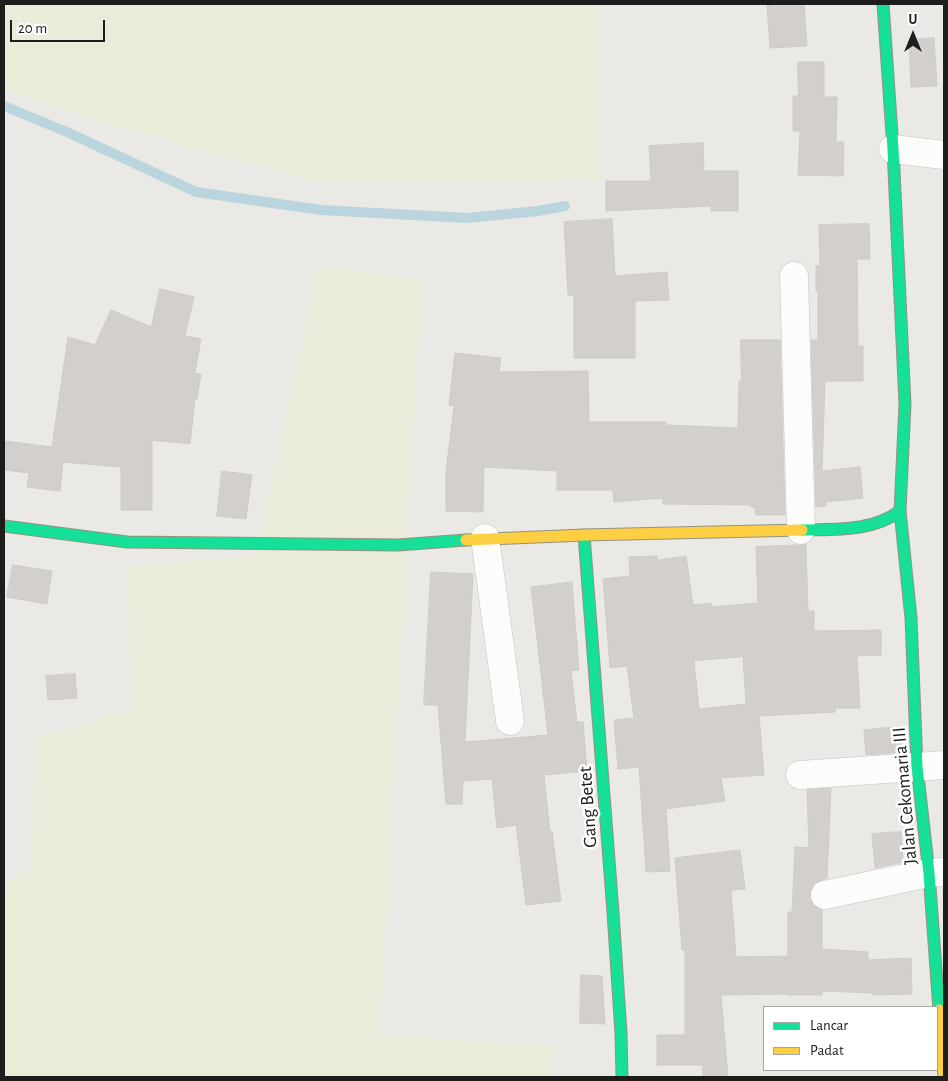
<!DOCTYPE html>
<style>
body{margin:0}
#map{position:relative;width:948px;height:1081px;overflow:hidden;background:#ebe9e6;font-family:"Alegreya Sans",sans-serif}
canvas{display:block}
.frame{position:absolute;inset:0;border:5px solid #1d1d1d;pointer-events:none}
.legend{position:absolute;left:763px;top:1006px;width:175px;height:65px;box-sizing:border-box;background:#fff;border:1px solid #a5a5a5;margin:0;padding:6px 9px;list-style:none;font-size:15px;color:#1d1d1d}
.legend li{display:flex;align-items:center;gap:10px;height:25px}
.legend b{width:25px;border:1px solid #a5a5a5}
.north{position:absolute;left:888px;top:10px;width:50px;height:50px;-webkit-text-stroke:4px #fff;paint-order:stroke;rotate:0deg;font-size:14px;font-weight:700;line-height:20px;text-align:center;color:#1d1d1d}
.north::after{content:'';display:block;margin:auto;width:18px;height:22px;background:#1d1d1d;clip-path:polygon(50% 0,100% 100%,50% 72%,0 100%)}
.scale{position:absolute;left:10px;top:20px;width:95px;height:22px;box-sizing:border-box;border:2px solid #1d1d1d;border-top:0;padding-left:6px;font-size:15px;line-height:18px;white-space:nowrap;color:#1d1d1d;-webkit-text-stroke:4px #fff;paint-order:stroke}
</style>
<div id="map">
<canvas width="948" height="1081"></canvas>
<div class="frame"></div>
<ul class="legend">
<li><b style="height:6px;background:#16e098"></b>Lancar</li>
<li><b style="height:6px;background:#ffcf43"></b>Padat</li>
</ul>
<div class="north">U</div>
<div class="scale">20 m</div>
</div>
<script>
const ctx = document.querySelector('canvas').getContext('2d');
ctx.lineJoin = 'round';
function paint(path, color) { ctx.fillStyle = color; ctx.fill(path, 'evenodd'); }
function strokePath(path, color, width, dash) { ctx.strokeStyle = color; ctx.lineWidth = width; ctx.lineCap = dash ? 'butt' : 'round'; ctx.setLineDash(dash || []); ctx.stroke(path); }
function drawText(font, color, halo, rows, align = 'center') {
  ctx.font = font + ' "Alegreya Sans",sans-serif'; ctx.lineWidth = 5; ctx.setLineDash([]); ctx.textBaseline = 'middle'; ctx.strokeStyle = halo; ctx.fillStyle = color; for (const [text, x, y, turn = 0] of rows) {
    ctx.save(); ctx.translate(x, y); ctx.rotate((+turn || 0) * Math.PI / 180); ctx.textAlign = isNaN(turn) ? turn : align; if (halo) ctx.strokeText(text, 0, 0); ctx.fillText(text, 0, 0); ctx.restore();
  }
}
paint(new Path2D(`
 M 4,4 L 599,4 L 601,180 L 321,183 L 99,122 L 4,89 Z
 M 318,266 L 422,280 L 380,1035 L 554,1046 L 553,1077 L 4,1077 L 4,885 L 31,867 L 36,738 L 132,710 L 127,567 L 256,555 Z`), '#eaebd9');
strokePath(new Path2D(`
 M 4,106 L 67,132 L 196,192 L 321,210 L 467,218 L 538,211 L 565,206`), '#bad5de', 10);
const building = new Path2D(`
 M 804,4 L 807,46 L 770,48 L 767,6 Z
 M 934,38 L 937,86 L 911,87 L 909,40 Z
 M 798,62 L 824,62 L 824,97 L 837,97 L 836,142 L 844,142 L 843,176 L 798,175 L 800,131 L 793,131 L 793,96 L 798,96 Z
 M 703,143 L 704,171 L 738,171 L 738,211 L 711,211 L 711,206 L 606,211 L 606,181 L 651,181 L 649,146 Z
 M 612,219 L 615,276 L 667,272 L 669,300 L 635,301 L 635,358 L 574,358 L 574,295 L 568,295 L 564,222 Z
 M 869,224 L 870,259 L 857,259 L 858,346 L 863,346 L 863,381 L 825,381 L 822,471 L 860,467 L 863,498 L 825,502 L 826,506 L 816,507 L 811,340 L 818,340 L 818,291 L 816,291 L 816,266 L 820,266 L 819,225 Z
 M 160,289 L 194,297 L 185,336 L 201,339 L 195,373 L 201,374 L 197,399 L 195,399 L 190,444 L 152,440 L 152,510 L 121,510 L 121,467 L 63,462 L 60,491 L 27,487 L 29,473 L 4,470 L 4,441 L 52,447 L 68,337 L 95,345 L 111,310 L 151,327 Z
 M 741,340 L 780,340 L 785,515 L 756,515 L 755,508 L 751,507 L 751,505 L 663,504 L 663,498 L 614,502 L 613,490 L 557,490 L 557,471 L 484,467 L 483,512 L 446,511 L 446,471 L 454,406 L 449,405 L 455,353 L 501,358 L 499,372 L 588,371 L 589,422 L 666,422 L 666,425 L 738,428 L 739,381 L 741,381 Z
 M 222,471 L 252,475 L 246,519 L 217,516 Z
 M 806,545 L 808,611 L 814,611 L 814,631 L 881,630 L 881,655 L 857,656 L 860,708 L 835,708 L 835,712 L 759,716 L 764,775 L 721,778 L 725,801 L 666,809 L 670,871 L 646,872 L 639,767 L 618,769 L 614,720 L 634,718 L 627,666 L 610,668 L 603,579 L 630,576 L 629,557 L 657,556 L 657,560 L 686,556 L 693,605 L 711,603 L 711,607 L 758,603 L 756,547 ZM 743,657 L 746,704 L 699,709 L 694,661 Z
 M 13,565 L 52,571 L 47,604 L 7,597 Z
 M 431,572 L 473,574 L 465,742 L 548,735 L 531,587 L 572,582 L 579,670 L 571,671 L 577,722 L 583,722 L 587,771 L 544,775 L 550,832 L 552,831 L 561,901 L 526,905 L 516,825 L 497,828 L 492,779 L 463,781 L 462,804 L 446,804 L 438,705 L 424,705 Z
 M 75,674 L 77,698 L 48,700 L 46,676 Z
 M 900,727 L 901,752 L 866,755 L 864,730 Z
 M 831,788 L 827,878 L 815,883 L 810,891 L 810,899 L 813,905 L 822,910 L 822,949 L 868,952 L 868,960 L 911,958 L 912,994 L 872,995 L 872,993 L 822,991 L 822,995 L 788,995 L 788,994 L 721,995 L 728,1077 L 703,1077 L 703,1065 L 657,1065 L 657,1035 L 685,1035 L 685,950 L 682,950 L 675,858 L 740,850 L 745,889 L 731,890 L 736,957 L 788,956 L 788,912 L 792,912 L 795,847 L 809,848 L 807,790 Z
 M 901,832 L 903,862 L 875,868 L 872,834 Z
 M 581,975 L 602,976 L 605,1024 L 580,1023 Z`);
paint(building, '#d2cfcd');
strokePath(building, '#cecbc7', 1);
const street = new Path2D(`
 M 893,149 L 944,155
 M 794,276 L 801,530
 M 485,538 L 510,721
 M 800,775 L 944,765
 M 825,895 L 929,873 L 944,872`);
const fast = new Path2D(`
 M 900,511 L 911,618 L 917,767 L 929,873 L 939,1010
 M 4,526 L 127,542 L 398,545 L 466,540
 M 802,530 C 835,529 872,532 900,511 L 905,404 L 893,149 L 883,4
 M 584,535 L 613,912 L 621,1033 L 622,1077`);
const slow = new Path2D(`
 M 466,540 L 584,535 L 802,530
 M 939,1010 L 944,1077`);
strokePath(street, '#c4c3c2', 29);
strokePath(fast, '#92947f', 13);
strokePath(slow, '#92947f', 13);
strokePath(street, '#fcfcfb', 28);
strokePath(fast, '#16e098', 11);
strokePath(slow, '#ffcf43', 11);
drawText('19px', '#1d1d1d', '#fff', [
 ["Jalan Cekomaria III",905,796,-95],
 ["Gang Betet",588,807,-94]
]);
</script>
